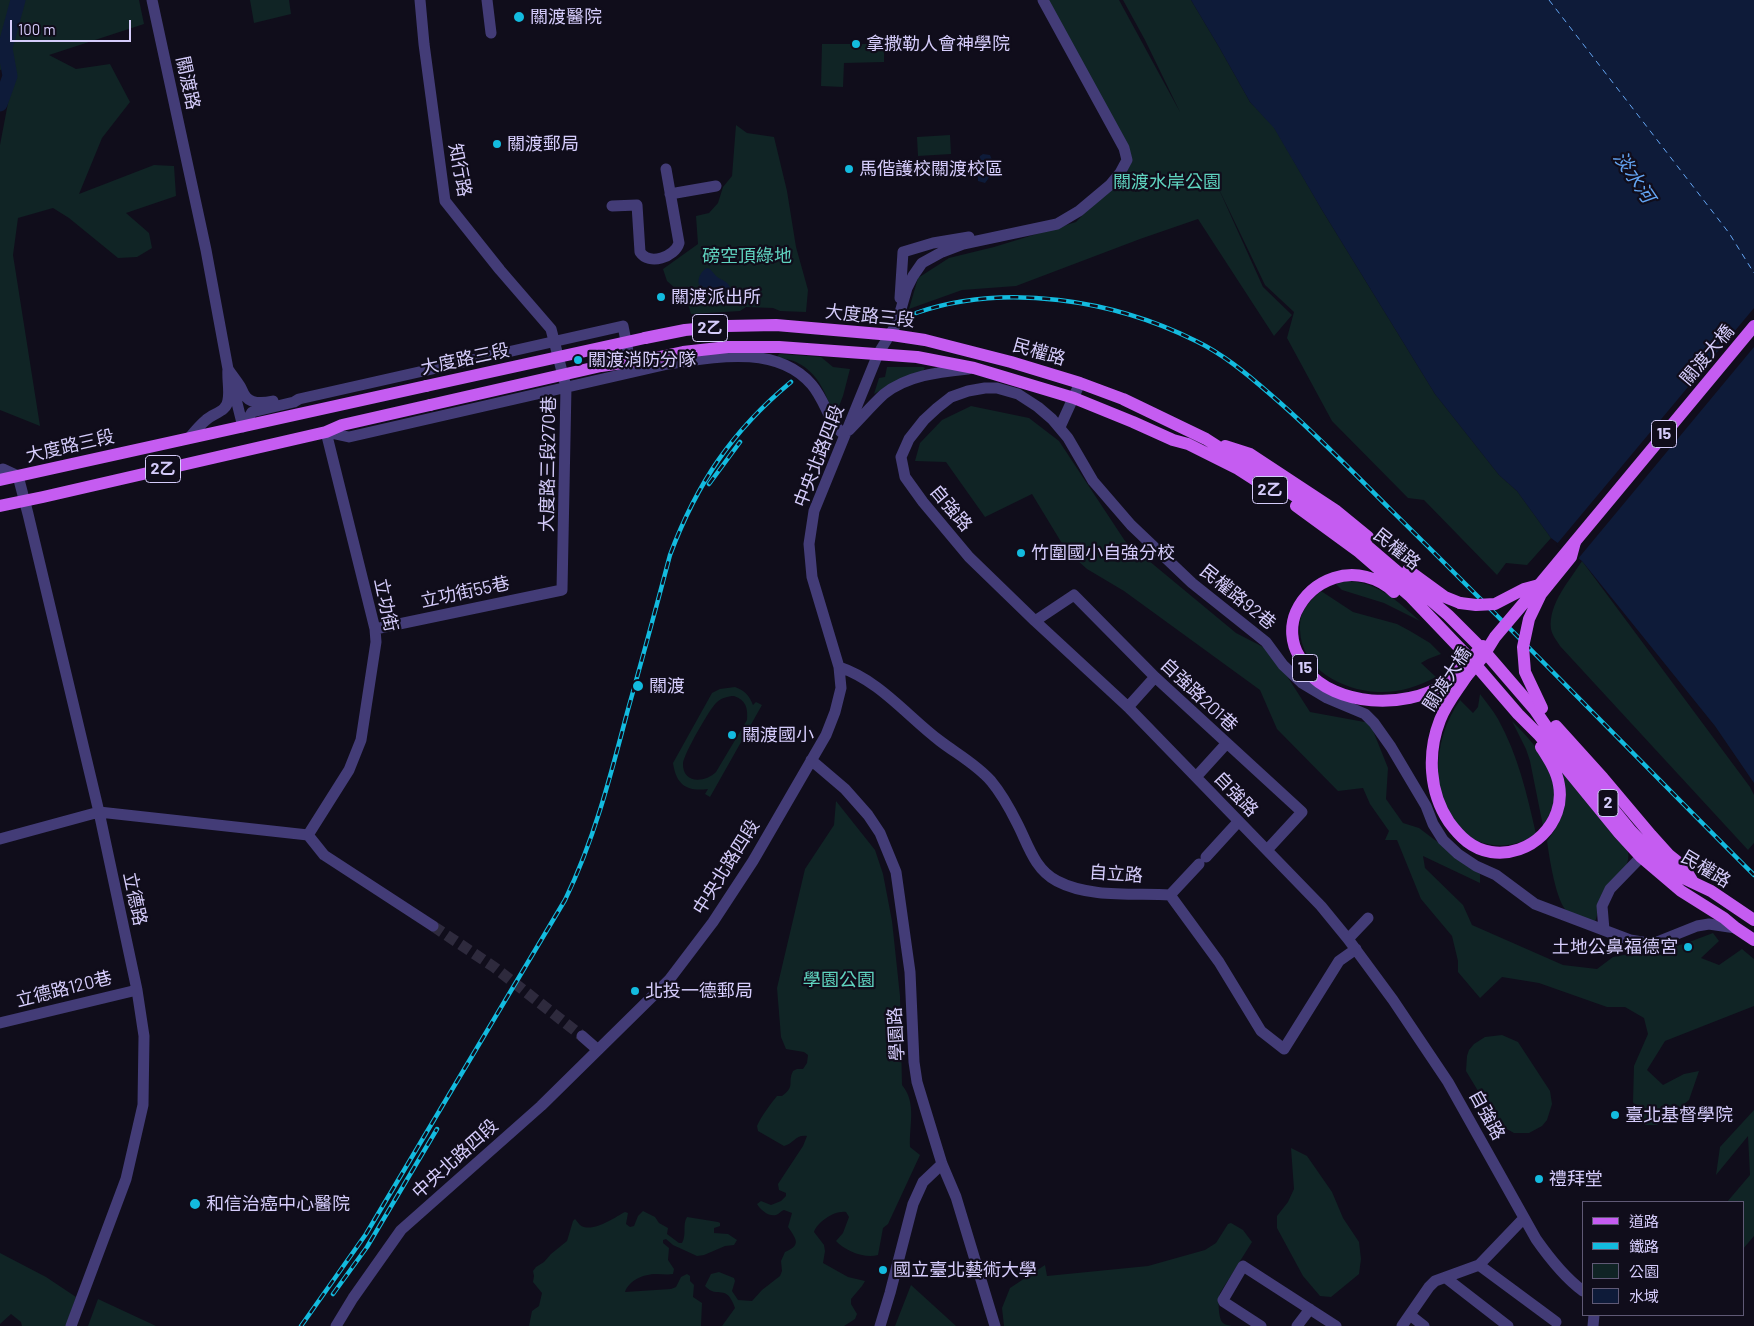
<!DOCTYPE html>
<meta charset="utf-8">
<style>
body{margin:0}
#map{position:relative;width:1754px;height:1326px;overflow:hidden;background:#100d1b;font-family:Barlow,"Noto Sans TC",sans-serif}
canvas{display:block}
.legend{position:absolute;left:1582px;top:1201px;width:162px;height:115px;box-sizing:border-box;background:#100d1b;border:1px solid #5f5975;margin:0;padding:6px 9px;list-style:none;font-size:15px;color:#d5ccfb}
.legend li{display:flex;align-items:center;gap:10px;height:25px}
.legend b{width:25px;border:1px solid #5f5975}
.scale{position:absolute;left:10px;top:20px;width:121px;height:22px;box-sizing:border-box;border:2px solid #d5ccfb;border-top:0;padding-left:6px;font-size:15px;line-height:18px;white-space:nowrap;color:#d5ccfb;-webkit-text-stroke:4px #100d1b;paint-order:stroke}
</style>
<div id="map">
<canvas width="1754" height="1326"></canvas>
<ul class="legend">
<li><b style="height:6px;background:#c55cf1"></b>道路</li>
<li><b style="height:6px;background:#13bbdf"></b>鐵路</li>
<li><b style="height:14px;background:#102425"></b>公園</li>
<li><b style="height:14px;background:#0e1b39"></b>水域</li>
</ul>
<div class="scale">100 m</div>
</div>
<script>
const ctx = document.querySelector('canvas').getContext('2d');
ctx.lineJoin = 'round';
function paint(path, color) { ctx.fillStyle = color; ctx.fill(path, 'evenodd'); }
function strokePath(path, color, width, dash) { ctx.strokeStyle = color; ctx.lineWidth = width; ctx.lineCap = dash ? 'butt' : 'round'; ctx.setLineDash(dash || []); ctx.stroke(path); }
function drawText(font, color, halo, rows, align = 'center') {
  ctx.font = font + ' Barlow,"Noto Sans TC",sans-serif'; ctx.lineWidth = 4.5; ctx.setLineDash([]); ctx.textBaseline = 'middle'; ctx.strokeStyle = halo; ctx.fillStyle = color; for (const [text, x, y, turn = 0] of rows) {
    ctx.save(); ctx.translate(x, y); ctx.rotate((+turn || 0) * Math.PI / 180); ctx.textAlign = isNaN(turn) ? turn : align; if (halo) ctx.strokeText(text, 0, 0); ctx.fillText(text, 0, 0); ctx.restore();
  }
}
paint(new Path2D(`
 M 0,0 L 139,0 L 144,24 L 49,55 L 76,69 L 110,64 L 130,102 L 102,138 L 79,194 L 154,165 L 174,166 L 176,196 L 126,213 L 149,233 L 152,248 L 137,257 L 118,258 L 69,218 L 53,208 L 18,218 L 13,255 L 40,426 L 0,410 L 0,145 L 15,66 L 0,70 Z
 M 250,0 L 289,0 L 291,14 L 254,23 Z
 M 1043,0 L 1119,0 L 1180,112 L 1145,40 L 1123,0 L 1191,0 L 1219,47 L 1250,102 L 1274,127 L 1322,210 L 1435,394 L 1499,475 L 1517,491 L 1551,538 L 1527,565 L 1506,563 L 1497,575 L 1424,500 L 1408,498 L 1332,421 L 1287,338 L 1294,312 L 1265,285 L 1217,185 L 1263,287 L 1292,315 L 1274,336 L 1198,219 L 1140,239 L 1016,286 L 962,290 L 909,309 L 918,278 L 949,258 L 994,247 L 1076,222 L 1124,172 L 1130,158 Z
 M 822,44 L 884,44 L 884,62 L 844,63 L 843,87 L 821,86 Z
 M 736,125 L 747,133 L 774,137 L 787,191 L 796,247 L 808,290 L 806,312 L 780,311 L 773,308 L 746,307 L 740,311 L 691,314 L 686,298 L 667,281 L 663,269 L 698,244 L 696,216 L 709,213 L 718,203 L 723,187 L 732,176 Z
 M 950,135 L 951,154 L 918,156 L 917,137 Z
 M 779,354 L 821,357 L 833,367 L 850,369 L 843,396 L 834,419 C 827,395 819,373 796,362 C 790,359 783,359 777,357 Z
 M 887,367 L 923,367 L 925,368 L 923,371 L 886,387 L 874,394 L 879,378 L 885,377 Z
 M 971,406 L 1029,418 L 1059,441 L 1125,541 L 1236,633 L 1271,651 L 1310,712 L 1370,723 L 1388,768 L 1386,799 L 1403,823 L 1419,828 L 1480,874 L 1480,883 L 1423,856 L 1425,868 L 1463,905 L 1472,925 L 1563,965 L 1597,969 L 1613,957 L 1684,944 L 1713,933 L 1719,941 L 1701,958 L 1719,965 L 1742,949 L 1754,959 L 1754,1006 L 1665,1041 L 1647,1070 L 1663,1085 L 1684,1074 L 1699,1071 L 1689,1100 L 1657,1125 L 1645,1125 L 1633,1102 L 1634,1066 L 1648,1034 L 1644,1018 L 1625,1007 L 1607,1007 L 1539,983 L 1502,977 L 1480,998 L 1458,972 L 1458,961 L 1452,936 L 1421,899 L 1397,840 L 1385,840 L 1389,831 L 1370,804 L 1363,788 L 1338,791 L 1277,729 L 1260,690 L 1124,591 L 1087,569 L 1066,550 L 1032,494 L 985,517 L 946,462 L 915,461 L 920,443 L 942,420 Z
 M 1582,561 L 1750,787 L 1754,795 L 1754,843 L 1748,850 L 1560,646 C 1557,641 1552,635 1551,629 C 1548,604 1570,580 1582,561 Z
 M 1346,581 C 1377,581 1397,601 1420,621 L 1384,603 L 1342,590 L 1336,584 Z
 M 1321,591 L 1353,612 L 1397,624 L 1410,631 L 1430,643 L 1441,654 L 1428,659 L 1421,663 L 1436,677 C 1417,687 1399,693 1377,692 C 1342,690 1301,669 1300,630 C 1300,624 1300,617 1303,612 C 1307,604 1314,597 1321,591 Z
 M 735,687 C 745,691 749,695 753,705 L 756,702 L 762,705 L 710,797 L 705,794 L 708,789 C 686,792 676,784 673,763 L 712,693 L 720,689 ZM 734,696 C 746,700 748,708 747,720 L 716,772 C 705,783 682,784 683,763 C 684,754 709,710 716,703 C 721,698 728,696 734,696 Z
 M 1480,694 C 1486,702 1493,710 1498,719 C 1518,755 1527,794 1536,834 C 1512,851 1479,849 1458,828 C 1454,825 1440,794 1438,787 C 1437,783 1438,777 1438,772 C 1438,745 1445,722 1460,700 L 1473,713 L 1478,707 Z
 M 1512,721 C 1530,739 1552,763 1555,790 C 1556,802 1549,817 1543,826 L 1530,761 L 1526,749 Z
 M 1559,766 L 1627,848 C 1635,869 1607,886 1599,903 C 1597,910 1598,917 1594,923 C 1586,919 1575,917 1568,912 C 1556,904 1549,855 1547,841 C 1568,813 1568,798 1559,766 Z
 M 836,801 L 875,850 L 883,874 L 892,921 L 900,996 L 902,1085 C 917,1103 909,1125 910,1147 L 920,1155 L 888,1224 L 883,1228 L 878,1255 C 865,1259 845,1251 836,1241 L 843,1233 L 849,1217 L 846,1212 C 835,1210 817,1222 814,1232 L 824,1245 L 825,1251 L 823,1263 L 848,1277 L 865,1281 L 862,1286 L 851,1299 L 851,1304 L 857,1314 L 855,1319 L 844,1326 L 722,1326 L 735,1308 C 726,1282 718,1300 705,1286 L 711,1274 L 719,1272 L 734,1278 L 735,1281 L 732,1291 L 738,1300 L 752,1301 L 762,1290 L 780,1276 L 782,1271 L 781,1261 L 785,1252 C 801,1245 797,1240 788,1227 L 792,1213 L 784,1210 C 781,1211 779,1214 776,1215 C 768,1217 760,1209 757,1204 L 761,1201 L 771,1205 L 781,1201 L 786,1196 L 786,1193 L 779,1190 L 778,1184 L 803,1146 L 807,1136 C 796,1134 793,1144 784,1146 L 758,1131 L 757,1126 C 760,1118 772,1102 777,1096 L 782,1096 C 796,1086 787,1083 793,1071 L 797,1069 L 803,1069 L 807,1063 L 808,1055 L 804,1052 L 786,1049 L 781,1037 L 777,988 L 805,869 L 834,825 Z
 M 1502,1035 L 1518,1042 L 1550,1091 L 1552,1104 L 1547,1120 L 1542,1126 L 1529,1133 L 1514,1133 L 1498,1124 L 1466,1071 L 1467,1056 L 1469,1050 L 1474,1044 L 1485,1037 Z
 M 1754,1110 L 1754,1236 L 1743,1249 L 1743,1202 L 1727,1202 L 1750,1175 L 1748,1136 L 1716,1175 L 1720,1147 Z
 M 1291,1148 L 1307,1156 L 1332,1192 L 1343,1218 L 1359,1242 L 1361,1259 L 1359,1274 L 1331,1297 L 1320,1296 L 1303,1276 L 1277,1228 L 1277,1216 L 1288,1202 L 1294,1189 Z
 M 643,1211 L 655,1217 L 659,1223 L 668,1228 L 667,1234 L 679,1243 L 682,1243 C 687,1234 682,1225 687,1217 L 718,1222 L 720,1223 L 720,1226 L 714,1228 L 714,1233 L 728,1234 L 737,1240 L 734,1245 L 725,1246 L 704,1255 L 697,1256 L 673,1245 L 666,1239 L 663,1240 L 663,1243 L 669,1248 L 668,1260 L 674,1269 L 673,1274 C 668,1275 662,1274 656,1274 C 644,1274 629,1280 625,1292 L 671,1289 L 676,1287 L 681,1277 L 687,1274 L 690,1276 L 690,1281 L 694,1285 L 693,1297 L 702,1303 L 701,1326 L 529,1326 L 532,1311 L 539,1306 L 542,1293 L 533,1282 L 534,1276 L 533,1271 L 536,1267 L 544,1262 L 551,1254 L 567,1241 L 573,1221 L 575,1219 C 577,1221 578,1223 580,1225 C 592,1234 615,1217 625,1212 L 628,1213 L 626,1224 L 630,1227 L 634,1226 L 638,1216 Z
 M 1231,1223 L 1243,1230 L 1252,1242 L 1220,1293 C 1218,1299 1218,1319 1223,1323 C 1225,1325 1229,1325 1232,1326 L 1004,1326 L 1002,1308 L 1010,1288 L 1045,1265 L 1047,1276 L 1148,1266 L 1205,1250 L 1216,1243 L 1228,1224 Z
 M 0,1253 L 46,1277 L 76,1297 L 66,1326 L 22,1326 L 21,1322 L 11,1314 L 0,1324 Z
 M 911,1285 L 956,1326 L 957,1326 L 895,1326 Z
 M 98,1299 L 156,1326 L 88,1326 Z`), '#102425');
paint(new Path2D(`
 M 1191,0 L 1754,0 L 1754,783 L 1715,726 L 1582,561 L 1551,538 L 1517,491 L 1499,475 L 1435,394 L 1322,210 L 1274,128 L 1250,102 L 1219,47 Z
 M 983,154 L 990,155 C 995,165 992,175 985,183 L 978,181 L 978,174 L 983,171 L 984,168 L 979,160 L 980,156 Z
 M 707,268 L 710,269 C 712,271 714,274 716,276 C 722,281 728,280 731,290 C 720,294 709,290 699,285 C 697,279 701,271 707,268 Z`), '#0e1b39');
paint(new Path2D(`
 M 1754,308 L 1754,347 L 1577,560 L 1556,545 Z`), '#100d1b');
strokePath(new Path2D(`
 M 0,104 L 10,76 L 5,48 L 18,0`), '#0e1b39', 15);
strokePath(new Path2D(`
 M 1549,0 L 1729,233 L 1754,273`), '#63a4f2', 1, [6, 5]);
strokePath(new Path2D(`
 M 433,926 L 494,967 L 582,1036`), '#2e2a3d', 11, [11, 5.5]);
strokePath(new Path2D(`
 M 152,0 L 206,250 L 228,369 C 227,379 230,391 228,400 C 227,412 213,413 206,420 C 200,425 195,431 190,437
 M 487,0 L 491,33
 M 670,194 L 716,186
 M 612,206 L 637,205 L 640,252 C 649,266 675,257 679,243 L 666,169
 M 903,252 L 933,243 L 969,237
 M 900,298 L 903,252
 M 228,369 C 232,375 236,380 240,386 C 242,389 243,394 246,397 C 252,404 264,403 273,401
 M 233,387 L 243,427
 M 243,427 L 252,412 L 294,402 L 299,399 L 623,326 L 632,371
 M 1060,427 L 1080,383
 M 849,430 C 861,418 872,405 884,394 C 908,375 940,372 968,369
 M 0,470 L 3,469 L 18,476 L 28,514 L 99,812 L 137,990 L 144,1036 L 143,1105 L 126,1179 L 71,1326
 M 1035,621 L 1074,595 L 1155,677 L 1302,812 L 1267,850
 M 375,629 L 562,590 L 566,387 L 551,329 L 500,270 L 445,201 L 424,44 L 420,0
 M 839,667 C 879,680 907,716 940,741 C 957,754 976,764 991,781 C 1001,793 1010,809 1017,823 C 1028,844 1034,869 1057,881 C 1089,898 1134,893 1170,895 L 1219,962 L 1261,1031 L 1284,1049 L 1339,961 L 1356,949
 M 1128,707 L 1155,677
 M 811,760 L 845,789 L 868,815 L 880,833 L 896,872 L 910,972 L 914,1062 L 917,1082 L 942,1164 L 956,1197 L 995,1326
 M 1196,777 L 1226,744
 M 308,835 L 349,770 L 361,740 L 376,642 L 375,629 L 326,432 L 349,437 L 668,364 C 715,357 777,344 812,385 C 822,397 826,411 834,424 C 837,429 841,432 845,435
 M 0,839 L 99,812 L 308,835 L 324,855 L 433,926
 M 1206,857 L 1238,822
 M 1170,895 L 1199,864
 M 1604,930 L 1602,906 L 1610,889 L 1641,857
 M 1348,939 L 1368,918
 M 0,1023 L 137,990
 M 582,1036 L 598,1050
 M 1479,1265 L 1556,1322
 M 1446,1278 L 1508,1326
 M 1583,1291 C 1564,1277 1550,1259 1536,1239 L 1448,1082 L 1393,1000 L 1348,939 L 1321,906 L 1128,707 L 1035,621 L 969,557 L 923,502 L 905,477 L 901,457 L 909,439 L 924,420 L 937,408 L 951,397 L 968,391 L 985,388 L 997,388 L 1018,394 L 1038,407 L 1052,419 L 1068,438 L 1093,481 L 1131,525 L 1192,583 L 1266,642 L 1283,665 L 1302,683 L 1327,698 L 1365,714 L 1374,723 L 1391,747 L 1426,806 L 1433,824 L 1443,840 L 1458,854 L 1476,866 L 1496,875 L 1535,904 L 1630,940 L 1648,943 L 1657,942 L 1697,926 L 1709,924 L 1736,928
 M 1410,1315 L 1424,1326
 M 336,1326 L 353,1298 L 401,1230 L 541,1106 L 669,980 L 713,922 L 753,861 L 826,735 L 835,712 L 841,688 L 839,667 L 812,577 L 809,544 L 814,511 L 878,354 L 897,323 L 907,288 L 913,276 L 922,263 L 942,252 L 963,244 L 1057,224 L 1079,211 L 1110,185 L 1120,173 L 1127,160 L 1124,148 L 1043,0
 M 880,1326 L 890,1293 L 913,1204 L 923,1182 L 942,1164
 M 1261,1326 L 1224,1302 L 1223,1300 L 1243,1266 L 1336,1326
 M 1297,1326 L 1310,1309
 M 1402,1326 L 1429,1287 L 1435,1281 L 1479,1265 L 1524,1218
 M 1593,1326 L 1594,1315`), '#433c77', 11);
strokePath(new Path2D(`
 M 645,338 L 685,330 L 727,326 L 776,325 L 892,335 L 925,340 L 1011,362 L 1080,383 L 1123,399 L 1206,439 L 1326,516 L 1365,544 L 1448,615 L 1485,652 L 1535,710 L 1548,729 L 1631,831 L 1660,861 L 1675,874 L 1711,891 L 1754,920
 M 650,359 L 683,352 L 728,347 L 779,347 L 917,357 L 974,368 L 1074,398 L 1133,422 L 1173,440 L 1188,444 L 1238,469 L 1266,487
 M 1225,446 L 1250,454 L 1335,510 L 1368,537
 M 0,480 L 426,386
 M 0,506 L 43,497 L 326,432 L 342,425 L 430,405
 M 1296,506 L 1359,552 L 1411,597 L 1474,663 L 1518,714 L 1539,735 L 1619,833 L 1641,857 L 1681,891 L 1724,918 L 1736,928 L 1754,940
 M 1408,570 L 1445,597 L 1460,603
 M 1539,585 L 1754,326
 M 1394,592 C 1378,577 1355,571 1334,578 C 1316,584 1304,595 1296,612 C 1290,626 1291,643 1299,656 C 1301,660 1303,666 1306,670 C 1336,707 1405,709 1443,685 C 1449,682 1453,676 1457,672
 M 1466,677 C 1457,691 1446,704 1440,720 C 1427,753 1429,792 1449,822 C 1460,837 1472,849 1491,852 C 1530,858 1566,823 1559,785 C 1557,771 1548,758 1541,747
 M 1556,726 L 1603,778 L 1651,835 L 1669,855 L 1684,867 L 1693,882`), '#c55cf1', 12);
const rail = new Path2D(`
 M 916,313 C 1005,282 1114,300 1196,341 C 1223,354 1247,374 1270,394 C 1311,429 1350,469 1389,508 C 1512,629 1632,753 1754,875
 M 709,484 L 740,442
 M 333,1294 L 367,1247 L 437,1129
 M 301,1326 L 366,1234 L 565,900 C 594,840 610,778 627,713 C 642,660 656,608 670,555 C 697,483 732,431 791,382`);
strokePath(rail, '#13bbdf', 4.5);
strokePath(rail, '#100d1b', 2.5, [8]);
strokePath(new Path2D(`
 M 426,386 L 645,338
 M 430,405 L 601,366 L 650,359
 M 1460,603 L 1476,605 L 1495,604 L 1524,589 L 1539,585
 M 1457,672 L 1483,646
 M 1466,677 L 1482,658 L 1495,637 L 1539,585
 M 1542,708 L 1525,672 L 1523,647 L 1529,619 L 1541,594 L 1571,557 L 1575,542`), '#c55cf1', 12);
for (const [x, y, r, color] of [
 [519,17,6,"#13bbdf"],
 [856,44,5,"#13bbdf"],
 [497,144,5,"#13bbdf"],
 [849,169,5,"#13bbdf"],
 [661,297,5,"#13bbdf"],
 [578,360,5,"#13bbdf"],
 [1021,553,5,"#13bbdf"],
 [638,686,6,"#13bbdf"],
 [732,735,5,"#13bbdf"],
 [1688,947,5,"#13bbdf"],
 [635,991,5,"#13bbdf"],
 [1615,1115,5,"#13bbdf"],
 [1539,1179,5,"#13bbdf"],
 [195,1204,6,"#13bbdf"],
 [883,1270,5,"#13bbdf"]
]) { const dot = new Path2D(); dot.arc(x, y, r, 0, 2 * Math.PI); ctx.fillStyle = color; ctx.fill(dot); strokePath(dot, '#100d1b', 2); }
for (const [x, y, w] of [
 [710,328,35],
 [1664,434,25],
 [163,469,35],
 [1270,490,35],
 [1305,668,25],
 [1608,803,20]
]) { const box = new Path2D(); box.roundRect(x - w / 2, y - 13.5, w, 27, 4); ctx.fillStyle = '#100d1b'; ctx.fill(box); strokePath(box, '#d5ccfb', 1); }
drawText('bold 16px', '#d5ccfb', null, [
 ["2乙",710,328],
 ["15",1664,434],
 ["2乙",163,469],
 ["2乙",1270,490],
 ["15",1305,668],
 ["2",1608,803]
]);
drawText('18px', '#d5ccfb', '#100d1b', [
 ["關渡醫院",530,17],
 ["拿撒勒人會神學院",866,44],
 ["關渡郵局",507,144],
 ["馬偕護校關渡校區",859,169],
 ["關渡派出所",671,297],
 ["關渡消防分隊",588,360],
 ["竹圍國小自強分校",1031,553],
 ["關渡",649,686],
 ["關渡國小",742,735],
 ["土地公鼻福德宮",1678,947,"right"],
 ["北投一德郵局",645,991],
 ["臺北基督學院",1625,1115],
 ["禮拜堂",1549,1179],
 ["和信治癌中心醫院",206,1204],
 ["國立臺北藝術大學",893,1270]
], 'left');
drawText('18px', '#d5ccfb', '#100d1b', [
 ["關渡路",188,83,78],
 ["知行路",460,170,79],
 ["大度路三段",870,316,6],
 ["民權路",1039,352,16],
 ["關渡大橋",1707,355,-50],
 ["大度路三段",465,359,-12],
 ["大度路三段",70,446,-13],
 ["中央北路四段",819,456,-69],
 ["大度路三段270巷",548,464,-89],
 ["自強路",951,508,50],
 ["民權路",1397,549,39],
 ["立功街55巷",465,592,-12],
 ["民權路92巷",1238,597,39],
 ["立功街",386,605,78],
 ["關渡大橋",1447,679,-57],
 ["自強路201巷",1199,695,43],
 ["自強路",1236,794,46],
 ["中央北路四段",726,867,-58],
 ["民權路",1706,869,31],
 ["自立路",1116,874,4],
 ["立德路",135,899,78],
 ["立德路120巷",64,989,-14],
 ["學園路",896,1034,-93],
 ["自強路",1487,1115,61],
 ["中央北路四段",455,1159,-42]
]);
drawText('18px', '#5fd3bf', '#100d1b', [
 ["關渡水岸公園",1167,182],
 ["磅空頂綠地",747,256],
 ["學園公園",839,980]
]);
drawText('italic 19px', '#63a4f2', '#100d1b', [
 ["淡水河",1634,177,56]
]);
</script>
